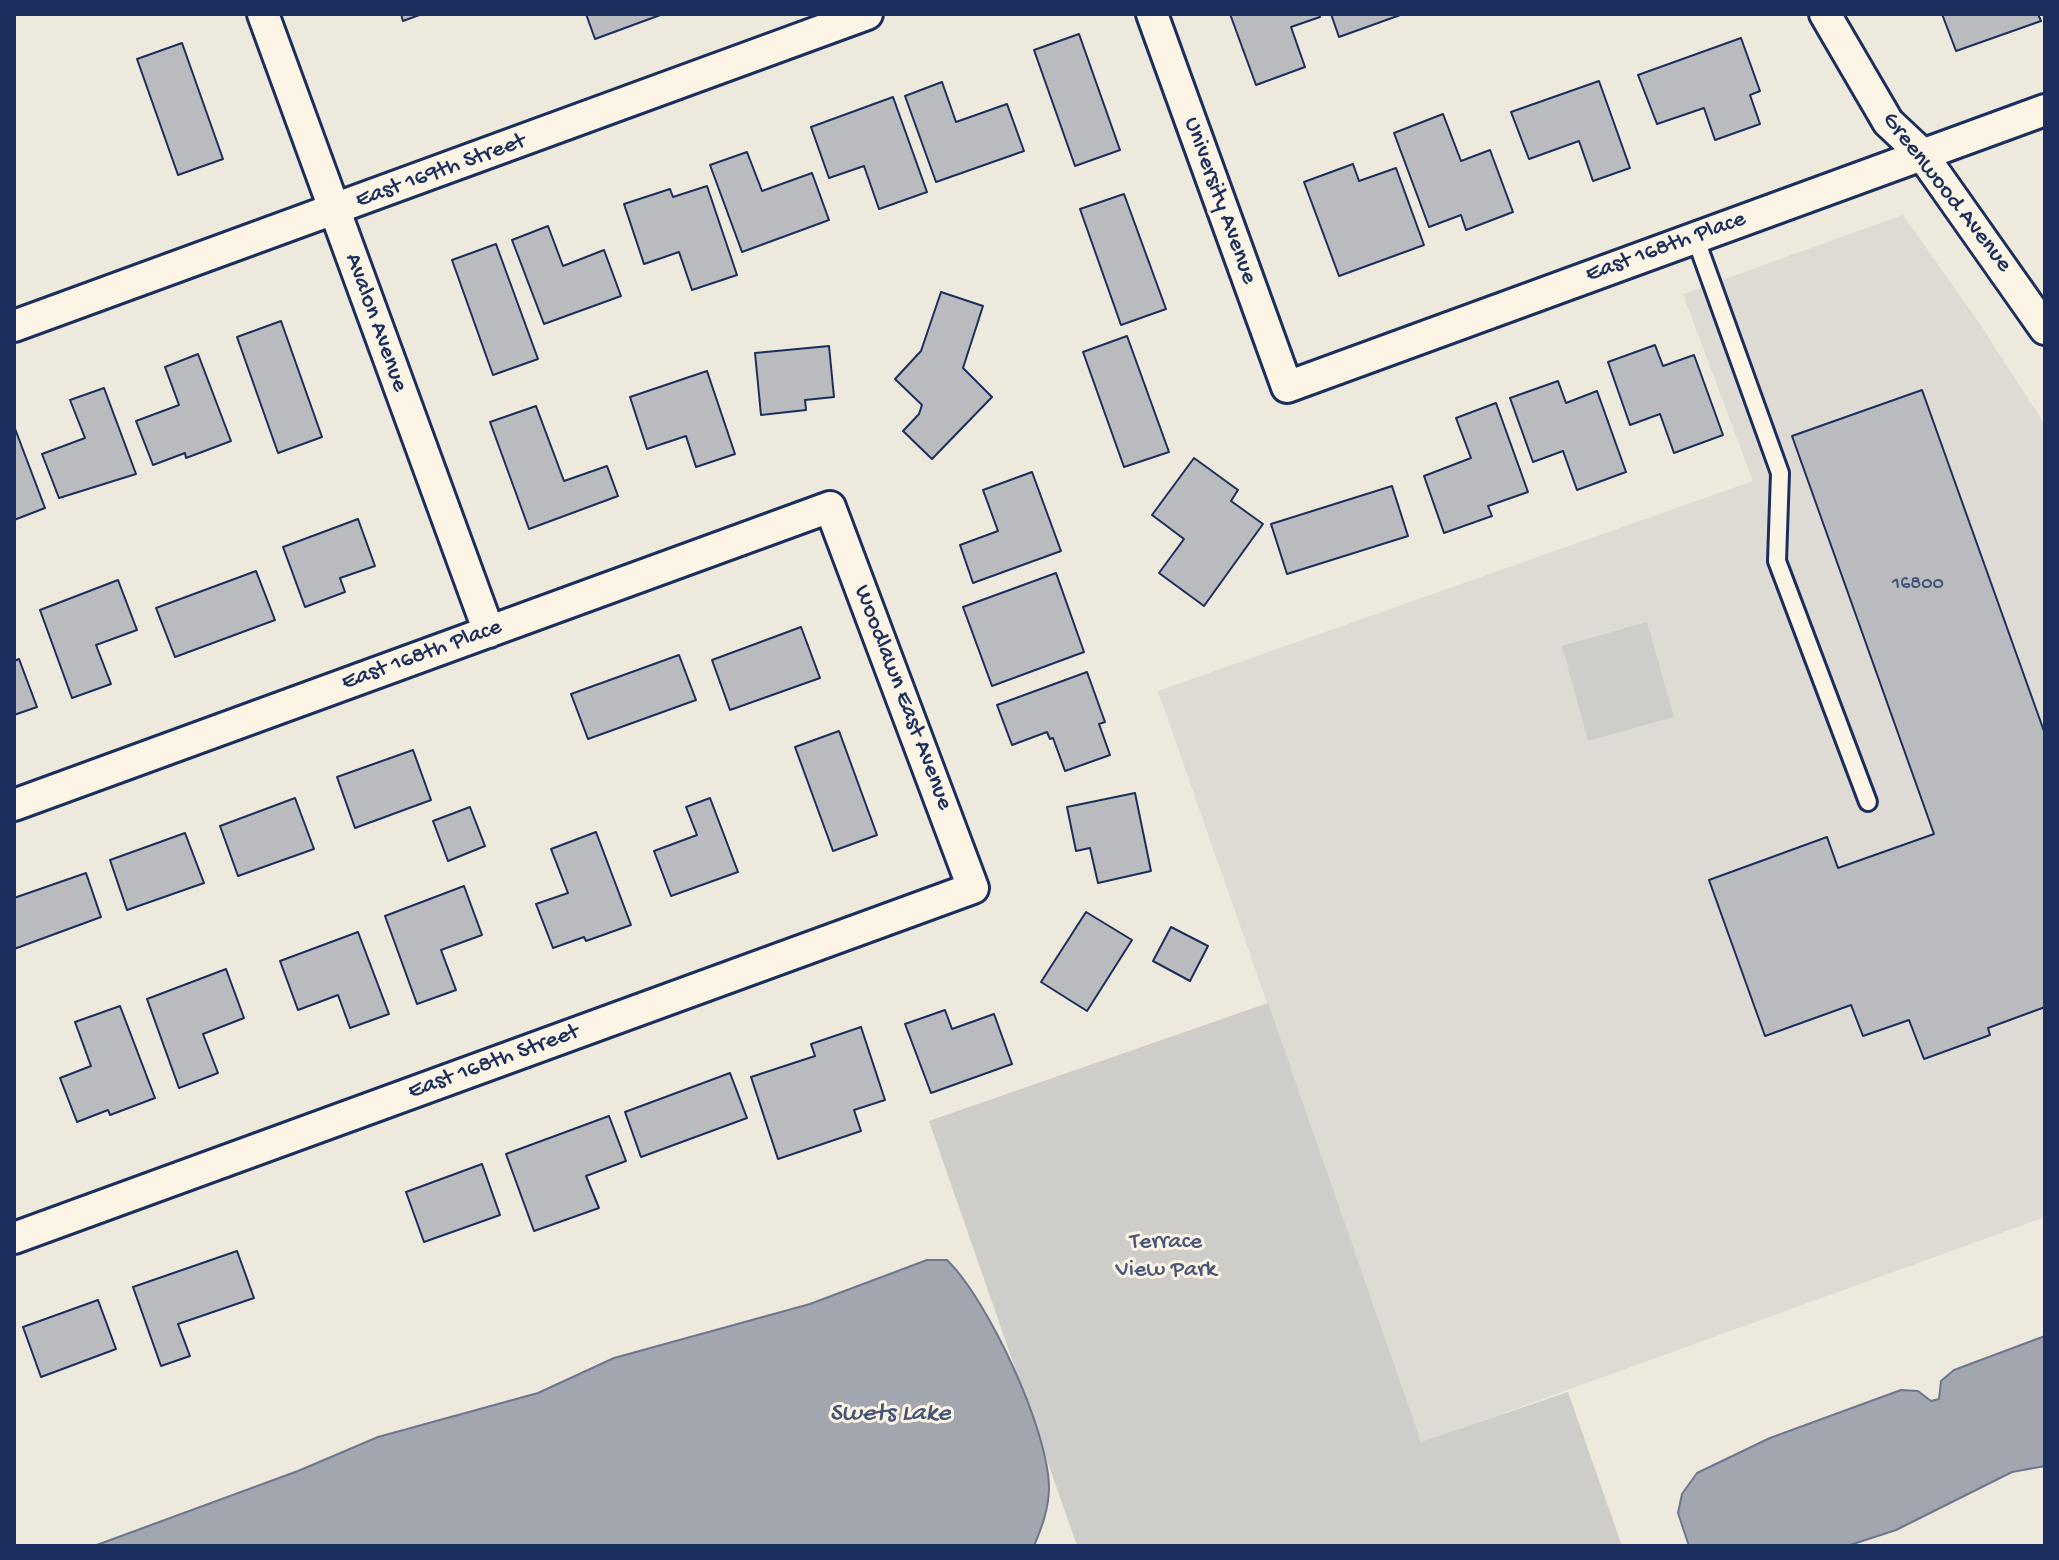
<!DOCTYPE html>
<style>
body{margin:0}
#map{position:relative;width:2059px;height:1560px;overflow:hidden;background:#eee9dd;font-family:"Gochi Hand",sans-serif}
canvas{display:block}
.frame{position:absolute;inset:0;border:16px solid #1b2f5e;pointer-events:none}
</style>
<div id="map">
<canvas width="2059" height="1560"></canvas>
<div class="frame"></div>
</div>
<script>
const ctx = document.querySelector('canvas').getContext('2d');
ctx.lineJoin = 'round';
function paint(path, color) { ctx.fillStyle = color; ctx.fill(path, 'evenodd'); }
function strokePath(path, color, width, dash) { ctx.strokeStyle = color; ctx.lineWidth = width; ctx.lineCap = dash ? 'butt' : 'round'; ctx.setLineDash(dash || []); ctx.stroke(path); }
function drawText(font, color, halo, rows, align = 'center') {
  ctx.font = font + ' "Gochi Hand",sans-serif'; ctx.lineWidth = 6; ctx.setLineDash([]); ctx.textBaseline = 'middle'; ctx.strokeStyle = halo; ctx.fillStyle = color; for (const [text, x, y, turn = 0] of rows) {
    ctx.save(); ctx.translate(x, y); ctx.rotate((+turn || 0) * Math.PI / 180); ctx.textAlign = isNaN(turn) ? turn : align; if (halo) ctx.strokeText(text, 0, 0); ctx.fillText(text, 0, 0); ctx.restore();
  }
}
paint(new Path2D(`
 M 1903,215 L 1980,324 L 2045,425 L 2045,1217 L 1421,1443 L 1158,691 L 1753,481 L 1683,294 Z`), '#dedbd4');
paint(new Path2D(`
 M 1647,622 L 1674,717 L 1588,741 L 1562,646 Z
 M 1268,1003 L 1421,1442 L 1568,1392 L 1622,1546 L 1077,1546 L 929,1121 Z`), '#cfcdca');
const water = new Path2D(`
 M 927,1260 L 947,1260 C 988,1300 1048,1429 1049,1487 C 1049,1508 1042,1527 1034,1546 L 94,1546 L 298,1471 L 378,1437 L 538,1393 L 614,1358 L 810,1304 Z
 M 2045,1336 L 2045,1466 L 2012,1472 L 1896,1530 L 1847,1546 L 1689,1546 L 1678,1513 L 1682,1494 L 1697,1473 L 1770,1438 L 1901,1390 L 1918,1391 L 1931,1401 L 1939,1399 L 1941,1381 L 1954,1370 Z`);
paint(water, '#a2a7af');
strokePath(water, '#6c778f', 2);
const building = new Path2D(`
 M 401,14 L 422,14 L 403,21 Z
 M 586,14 L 663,14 L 595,39 Z
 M 1230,14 L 1319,14 L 1320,17 L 1291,27 L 1305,67 L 1256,85 Z
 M 1331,14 L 1403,14 L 1339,37 Z
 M 1942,14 L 2038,14 L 2041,21 L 1956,51 Z
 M 1079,34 L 1120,150 L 1075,166 L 1034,50 Z
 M 1741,38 L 1760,91 L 1750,95 L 1760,124 L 1715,140 L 1704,108 L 1657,124 L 1638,75 Z
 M 182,43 L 223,159 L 178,175 L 137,59 Z
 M 1599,81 L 1630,168 L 1593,181 L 1579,141 L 1529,159 L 1511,112 Z
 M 942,82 L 956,122 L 1007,104 L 1024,151 L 936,182 L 905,96 Z
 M 893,97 L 927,192 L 879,209 L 864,166 L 829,178 L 811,127 Z
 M 1443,114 L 1461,161 L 1490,150 L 1513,212 L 1466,230 L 1461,215 L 1429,227 L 1394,133 Z
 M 747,152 L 762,191 L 812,173 L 829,220 L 742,252 L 710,165 Z
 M 1353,164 L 1359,181 L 1396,168 L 1424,245 L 1339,276 L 1304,182 Z
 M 707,186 L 737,275 L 692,290 L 679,252 L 644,264 L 624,204 L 670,189 L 673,197 Z
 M 1124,194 L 1166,309 L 1121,325 L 1080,209 Z
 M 548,226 L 563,266 L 604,250 L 621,296 L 544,324 L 512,240 Z
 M 496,244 L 538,359 L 493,375 L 452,260 Z
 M 941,292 L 983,306 L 963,368 L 992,397 L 932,459 L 903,431 L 919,414 L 922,405 L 895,379 L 921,351 Z
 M 281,321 L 322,437 L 278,453 L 237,337 Z
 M 1127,336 L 1169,452 L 1124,467 L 1083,352 Z
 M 1655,345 L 1663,366 L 1694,355 L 1723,435 L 1674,453 L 1660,414 L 1630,425 L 1608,362 Z
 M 829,346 L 834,397 L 805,400 L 806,410 L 761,415 L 755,353 Z
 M 198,354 L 231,441 L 186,458 L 185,453 L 153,465 L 136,421 L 179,405 L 165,367 Z
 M 707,371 L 735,454 L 696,467 L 686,436 L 647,449 L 630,397 Z
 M 1558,381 L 1566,403 L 1597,391 L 1626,472 L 1577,490 L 1563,451 L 1533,462 L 1510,398 Z
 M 104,388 L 136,474 L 59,498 L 42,454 L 85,438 L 70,400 Z
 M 1922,390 L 2045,734 L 2045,1007 L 1988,1028 L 1990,1035 L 1924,1059 L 1909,1020 L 1863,1036 L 1851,1005 L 1765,1036 L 1709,880 L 1827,837 L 1838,868 L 1934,834 L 1792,436 Z
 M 1496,403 L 1528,492 L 1488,506 L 1492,516 L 1444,533 L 1424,476 L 1471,458 L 1456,418 Z
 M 536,406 L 564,481 L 607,466 L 618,496 L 529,529 L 490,422 Z
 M 14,426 L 45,508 L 14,520 Z
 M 1194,458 L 1238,490 L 1231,501 L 1263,524 L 1204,606 L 1159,573 L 1184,539 L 1152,515 Z
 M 1032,472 L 1061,551 L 973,583 L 960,545 L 998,531 L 983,490 Z
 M 1392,486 L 1408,536 L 1287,574 L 1271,524 Z
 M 358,519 L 375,566 L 340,578 L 345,592 L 305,607 L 283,547 Z
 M 256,571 L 275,620 L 175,657 L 156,608 Z
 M 1056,573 L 1084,652 L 992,686 L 963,607 Z
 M 118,580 L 137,630 L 96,645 L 111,684 L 72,698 L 40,610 Z
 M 801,627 L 820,678 L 730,710 L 712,660 Z
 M 679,655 L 696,700 L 588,739 L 571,694 Z
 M 19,659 L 37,707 L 14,715 L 14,661 Z
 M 1087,672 L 1105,722 L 1099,724 L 1110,755 L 1065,771 L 1053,738 L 1050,739 L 1047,732 L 1012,745 L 997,705 Z
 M 839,731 L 877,835 L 833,851 L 795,747 Z
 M 413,750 L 431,800 L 355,828 L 337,777 Z
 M 1135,793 L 1151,871 L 1098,883 L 1090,848 L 1076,851 L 1067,807 Z
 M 295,798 L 314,849 L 238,876 L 220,826 Z
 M 710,798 L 738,872 L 671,896 L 654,851 L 697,835 L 686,807 Z
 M 470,807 L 485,846 L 448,861 L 433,821 Z
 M 596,832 L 631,925 L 586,941 L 584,937 L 553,948 L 536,904 L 568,893 L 551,849 Z
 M 185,833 L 204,883 L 127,910 L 110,860 Z
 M 86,873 L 101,917 L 14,949 L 14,898 Z
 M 464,886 L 482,935 L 441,950 L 456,990 L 417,1004 L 385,916 Z
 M 1086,912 L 1132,940 L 1087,1011 L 1041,982 Z
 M 1171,927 L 1208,946 L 1190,981 L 1153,961 Z
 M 358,932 L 389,1014 L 350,1028 L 338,995 L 298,1010 L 280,961 Z
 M 226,969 L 244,1018 L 203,1034 L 218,1073 L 179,1088 L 147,999 Z
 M 120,1006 L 155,1098 L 110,1115 L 108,1110 L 77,1122 L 60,1078 L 91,1066 L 75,1022 Z
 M 945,1010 L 952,1029 L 994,1014 L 1012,1064 L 931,1093 L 905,1024 Z
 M 861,1027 L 885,1100 L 854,1110 L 861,1131 L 778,1159 L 751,1077 L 815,1056 L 811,1044 Z
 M 730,1073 L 747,1118 L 641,1157 L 625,1112 Z
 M 609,1116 L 626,1161 L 586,1176 L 599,1208 L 534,1231 L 506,1154 Z
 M 482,1164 L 500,1215 L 424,1242 L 406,1192 Z
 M 237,1251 L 254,1298 L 178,1324 L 190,1356 L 161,1366 L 133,1287 Z
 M 98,1300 L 116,1349 L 41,1377 L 23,1327 Z`);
paint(building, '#babbbe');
strokePath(building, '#1b2f5e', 2);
const service = new Path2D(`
 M 1695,237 L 1780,473 L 1777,561 L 1868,802`);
const minor = new Path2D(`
 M 263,14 L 489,632
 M 1152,14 L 1287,387 L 2045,110
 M 1825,14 L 1888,122 L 1921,153 L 2045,329
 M 14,326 L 867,14
 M 14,805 L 830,507 L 973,888 L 14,1238`);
strokePath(service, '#1b2f5e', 22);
strokePath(minor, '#1b2f5e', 36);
strokePath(service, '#fcf5e5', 16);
strokePath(minor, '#fcf5e5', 30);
drawText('20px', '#435276', null, [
 ["16800",1918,585]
]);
drawText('24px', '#1b2f5e', '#fcf5e5', [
 ["East 169th Street",441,172,-20],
 ["Greenwood Avenue",1946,193,52],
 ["University Avenue",1219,201,70],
 ["East 168th Place",1666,248,-20],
 ["Avalon Avenue",375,323,70],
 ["East 168th Place",422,656,-20],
 ["Woodlawn East Avenue",902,698,69],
 ["East 168th Street",494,1063,-20]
]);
drawText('24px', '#485679', '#fcf5e5', [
 ["Terrace",1166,1243],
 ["View Park",1166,1271]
]);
drawText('italic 26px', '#445376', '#fcf5e5', [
 ["Swets Lake",890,1415]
]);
</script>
